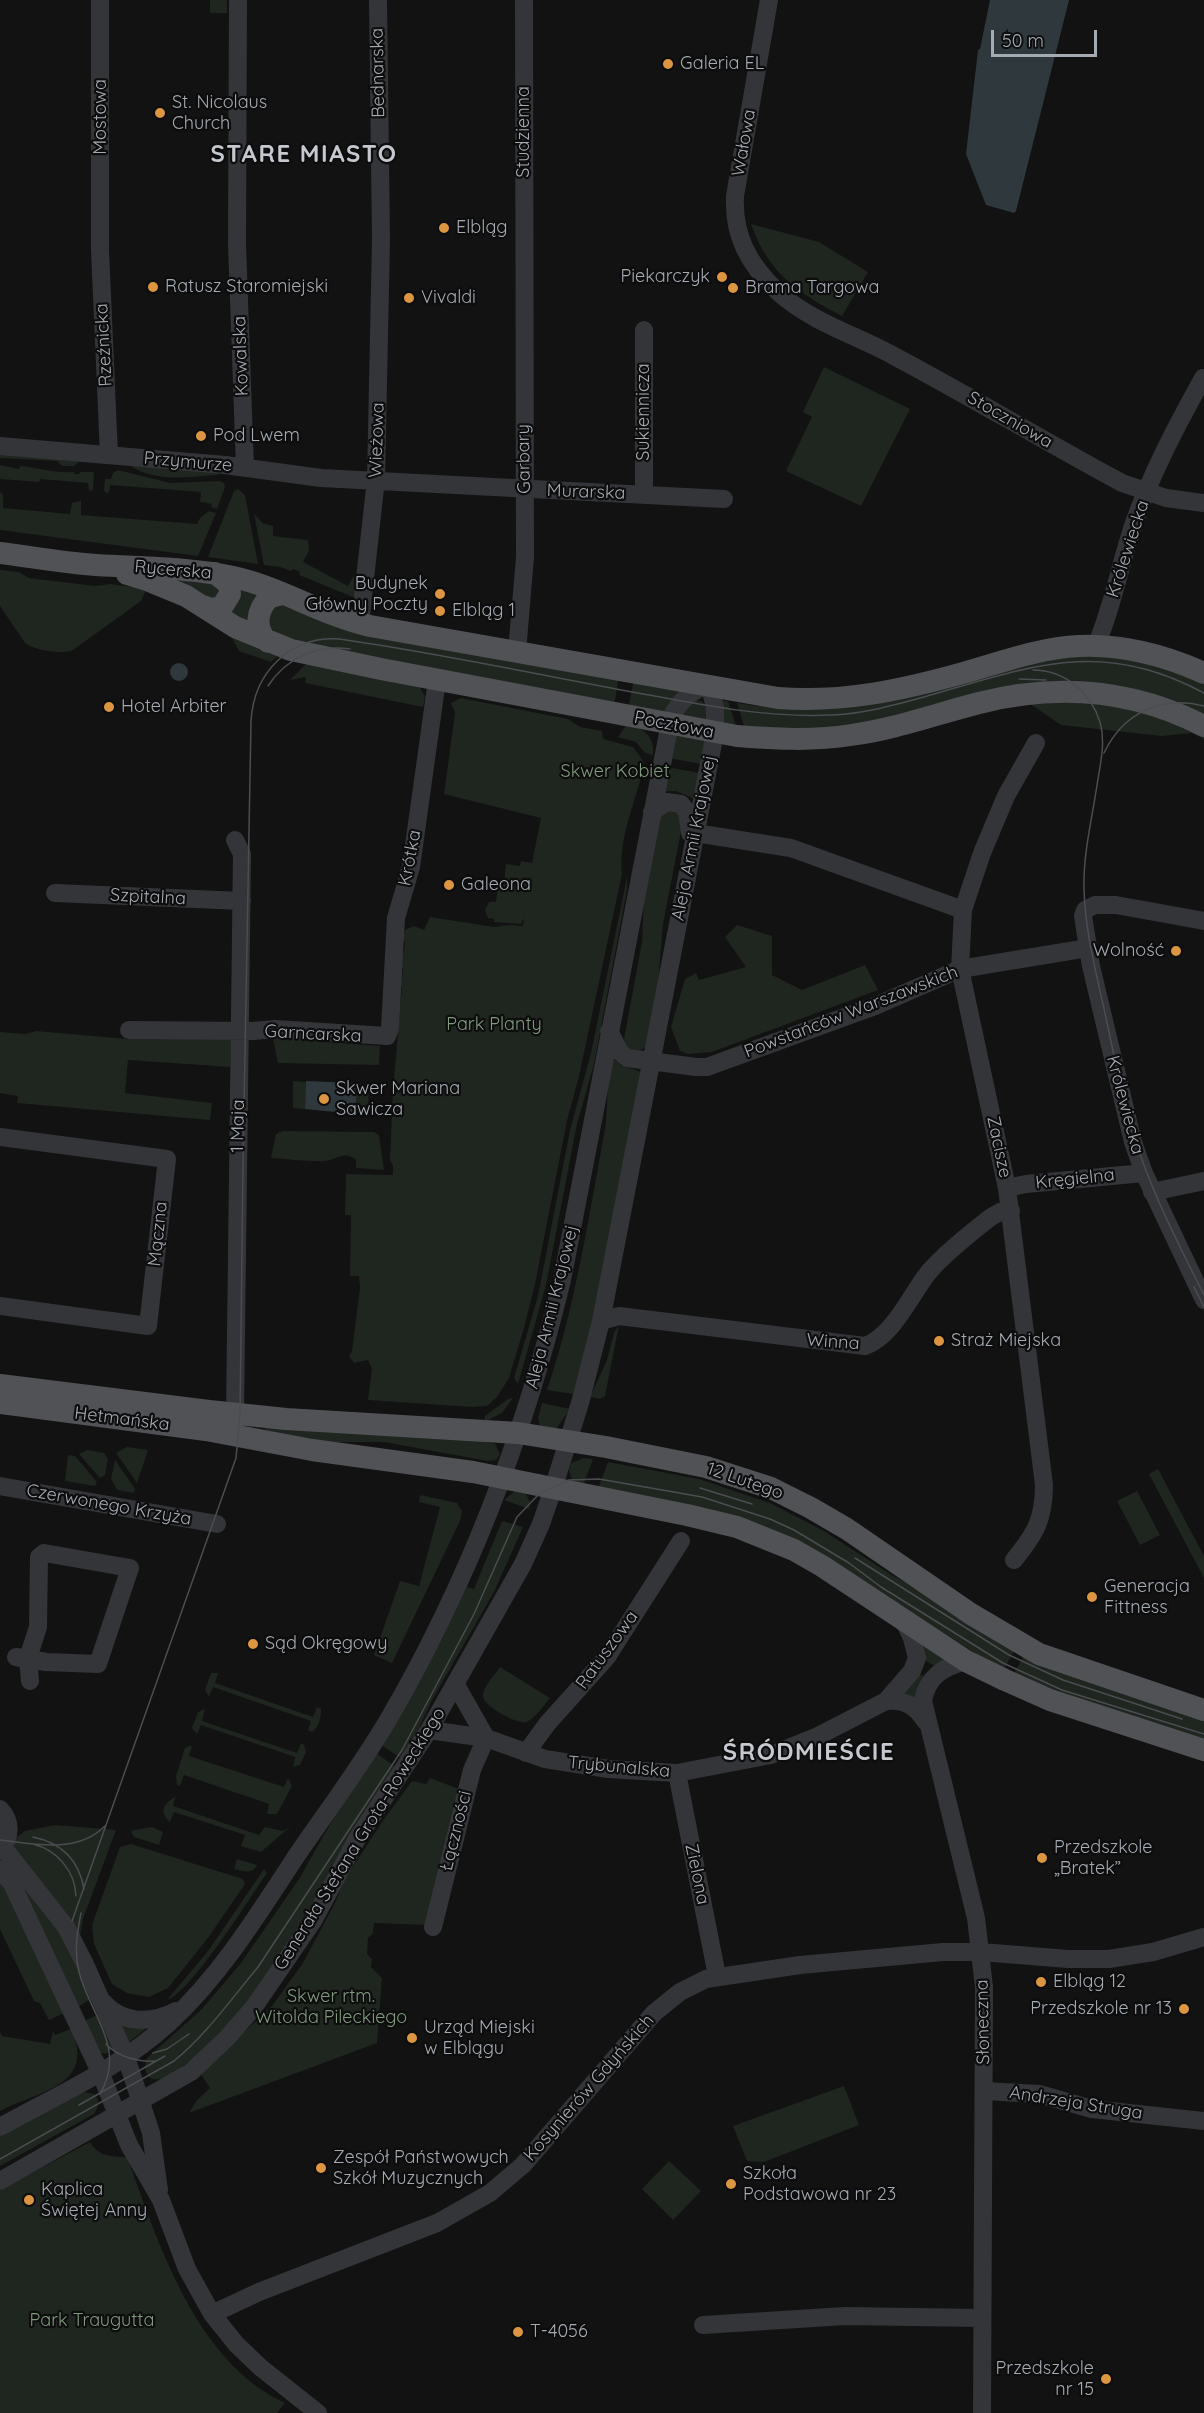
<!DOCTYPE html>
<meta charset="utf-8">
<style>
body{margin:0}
#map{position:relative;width:1204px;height:2413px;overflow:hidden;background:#121213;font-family:Quicksand,sans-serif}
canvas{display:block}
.scale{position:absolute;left:991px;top:30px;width:106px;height:27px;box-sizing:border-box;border:3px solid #a5abb2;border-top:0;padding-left:8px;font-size:18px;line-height:21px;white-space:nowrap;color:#a5abb2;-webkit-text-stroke:4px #0d0d0e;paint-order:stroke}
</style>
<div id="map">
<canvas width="1204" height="2413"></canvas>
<div class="scale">50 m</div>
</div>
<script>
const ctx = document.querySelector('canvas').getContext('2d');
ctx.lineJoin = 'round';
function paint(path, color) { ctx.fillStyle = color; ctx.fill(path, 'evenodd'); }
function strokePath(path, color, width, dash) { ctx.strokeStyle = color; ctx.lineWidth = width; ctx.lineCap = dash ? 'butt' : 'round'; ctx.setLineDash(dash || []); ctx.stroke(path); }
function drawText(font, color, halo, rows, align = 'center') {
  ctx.font = font + ' Quicksand,sans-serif'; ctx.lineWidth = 4.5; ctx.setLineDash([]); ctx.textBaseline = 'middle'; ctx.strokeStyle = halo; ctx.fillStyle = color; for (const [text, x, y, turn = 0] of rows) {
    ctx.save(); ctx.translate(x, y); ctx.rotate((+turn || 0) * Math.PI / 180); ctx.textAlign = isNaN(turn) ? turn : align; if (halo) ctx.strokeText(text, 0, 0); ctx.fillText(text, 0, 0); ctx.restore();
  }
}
paint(new Path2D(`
 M 210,0 L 227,0 L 227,13 L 210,13 Z
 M 751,224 L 819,242 L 868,272 L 842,316 C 798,293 768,273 751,224 Z
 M 824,367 L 910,409 L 861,506 L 786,471 L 812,417 L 803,412 Z
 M 0,453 L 80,461 L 74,466 L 62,466 L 57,461 L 0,458 Z
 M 129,464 L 220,472 L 217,475 C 190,477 151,483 129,464 Z
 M 0,465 L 19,469 L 20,466 C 40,468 53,473 74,472 L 74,474 L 79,474 L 80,472 L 94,472 L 93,490 L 89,491 L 88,483 L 40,479 L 39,482 L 0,479 Z
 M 118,470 L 170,483 L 220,481 L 224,483 L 225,487 L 217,509 L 211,507 L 212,504 L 200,502 L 201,492 L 110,485 L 109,492 L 106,493 L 104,490 L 105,479 L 111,479 L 113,473 Z
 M 238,489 L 245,495 L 258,564 L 208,557 L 234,491 Z
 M 0,492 L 3,495 L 3,508 L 70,514 L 72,503 L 81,501 L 81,515 L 197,524 L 200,518 L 209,511 L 216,513 L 198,556 L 0,530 Z
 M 254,514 L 263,523 L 273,526 L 273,536 L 308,540 L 309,551 L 303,562 L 348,586 L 353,577 L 357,576 L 358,599 L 299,575 L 300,572 L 293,569 L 291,571 L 280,567 L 264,565 Z
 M 0,570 L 19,572 L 29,578 L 95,586 L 110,584 L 141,588 L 145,592 L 141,601 L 73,650 C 62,655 34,650 25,643 L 0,606 Z
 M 157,574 L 221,584 L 216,601 Z
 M 235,587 L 263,594 L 252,625 L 226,610 Z
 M 272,603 L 619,676 L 614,706 L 298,644 L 265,626 Z
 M 230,634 L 279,655 L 271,662 L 239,651 Z
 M 1059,655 L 1118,655 L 1204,681 L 1204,717 L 1127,689 L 840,729 L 745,729 L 737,703 L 758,706 Z
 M 308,662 L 419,686 L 425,696 L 423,707 L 305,683 L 306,677 L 290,680 Z
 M 634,679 L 685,688 L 666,715 L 628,709 Z
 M 461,698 L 568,719 L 580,727 L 602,731 L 603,739 L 633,747 L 644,762 C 638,799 618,835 622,874 L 579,1076 L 567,1121 L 535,1284 L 524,1328 L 509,1378 L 497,1397 L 487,1406 L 473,1407 L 368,1400 L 372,1369 L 368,1360 L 354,1363 L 349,1356 L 352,1351 L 360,1288 L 359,1276 L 350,1276 L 351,1215 L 345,1215 L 346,1174 L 393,1175 L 393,1166 L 390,1160 L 393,1090 L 402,987 L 397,983 L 402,980 L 403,968 L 398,967 L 398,955 L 404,953 L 405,941 L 402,941 L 405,930 L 414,926 L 424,930 L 430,917 L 494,927 L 510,925 L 523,926 L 524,918 L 521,924 L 494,922 L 494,919 L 488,918 L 485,910 L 489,902 L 496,902 L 498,885 L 504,885 L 506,864 L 520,866 L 521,861 L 532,863 L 541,818 L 444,794 L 455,713 L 451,703 Z
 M 695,700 C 708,699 707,713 709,723 L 679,719 L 681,711 Z
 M 721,700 L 728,701 L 737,729 L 722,727 Z
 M 1026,701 L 1112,701 L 1204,734 L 1204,739 L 1192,733 L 1162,736 L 1061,725 Z
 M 626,725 C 643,728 655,735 653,755 L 645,753 L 636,742 L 618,737 Z
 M 674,734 L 705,740 L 701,764 L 669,758 Z
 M 667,767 L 700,773 L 695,799 L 676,791 L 666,791 Z
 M 675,807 L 683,821 L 663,924 L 658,983 L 646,1047 L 638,1052 L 629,1051 L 624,1039 L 642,942 L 644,900 L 658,818 Z
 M 627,877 L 627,890 L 594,1064 L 577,1124 L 546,1285 L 518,1384 L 514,1378 L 538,1296 L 570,1130 L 591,1053 Z
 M 737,925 L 772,936 L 772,975 L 802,990 L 865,965 L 878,990 L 712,1052 L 688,1054 L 680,1051 L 671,1027 L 685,979 L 696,973 L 699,980 L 746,967 L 725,937 Z
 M 36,1031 L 128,1039 L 231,1036 L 230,1067 L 128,1060 L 125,1093 L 212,1103 L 210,1120 L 17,1103 L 18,1096 L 0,1093 L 0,1032 L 26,1034 Z
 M 273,1038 L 380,1046 L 379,1065 L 278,1063 Z
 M 614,1059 L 622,1066 L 639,1071 L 641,1075 L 590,1335 L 573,1394 L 547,1390 C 575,1307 588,1221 604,1135 C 609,1112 605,1080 614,1059 Z
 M 293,1081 L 306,1082 L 305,1109 L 293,1108 Z
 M 356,1084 L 369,1084 L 368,1115 L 355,1114 Z
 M 283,1131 L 374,1132 L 379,1135 L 384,1170 L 356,1168 L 356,1160 C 345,1150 336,1160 325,1161 C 308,1162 289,1159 271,1158 L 276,1134 Z
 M 619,1325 L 605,1396 L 600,1399 L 590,1397 L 607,1360 L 614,1333 Z
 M 513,1398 L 502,1413 L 484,1422 L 485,1416 L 508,1399 Z
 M 542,1403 L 570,1409 L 556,1429 L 540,1426 L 538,1418 Z
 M 265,1427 L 481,1441 L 495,1444 L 500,1454 L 496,1460 L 488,1461 L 384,1442 L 321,1442 L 265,1430 Z
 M 127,1447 L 148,1450 L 137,1483 L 116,1453 Z
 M 87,1450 L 104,1453 L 108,1459 L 105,1475 L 100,1478 L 79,1454 Z
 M 68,1455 L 75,1456 L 97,1482 L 95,1486 L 65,1481 Z
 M 584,1458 L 593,1459 L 583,1486 L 572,1480 L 569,1470 L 571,1463 Z
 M 115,1460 L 135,1489 L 134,1493 L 117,1490 L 111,1479 Z
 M 608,1462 L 699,1479 L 770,1503 L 824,1531 L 890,1574 L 932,1597 L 1015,1649 L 1003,1671 L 843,1568 L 598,1489 Z
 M 1158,1469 L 1204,1556 L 1204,1578 L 1149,1474 Z
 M 515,1491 L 526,1494 L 530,1502 L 529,1509 L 504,1500 Z
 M 1137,1491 L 1160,1535 L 1140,1545 L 1117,1501 Z
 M 420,1495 L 457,1503 L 462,1511 L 460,1521 L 392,1663 L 374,1655 L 400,1581 L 419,1586 L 440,1507 L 419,1502 Z
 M 502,1521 L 523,1527 L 494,1592 L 432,1700 L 404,1760 L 381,1745 L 439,1645 L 467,1587 L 474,1589 Z
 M 921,1644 L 945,1658 L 936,1667 L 921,1658 Z
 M 1025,1654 L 1204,1719 L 1204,1742 L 1013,1675 Z
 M 500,1667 L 550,1698 C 544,1705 535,1719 526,1722 C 516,1724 483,1706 483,1696 C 483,1687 495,1674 500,1667 Z
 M 211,1673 L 218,1673 L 215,1683 L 313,1717 L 317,1707 L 321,1709 C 321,1719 319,1726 312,1732 L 308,1730 L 311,1721 L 213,1687 L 209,1697 L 205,1690 Z
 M 917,1673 L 926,1677 L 918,1700 L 900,1691 Z
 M 205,1709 L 202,1721 L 297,1753 L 301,1743 L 304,1745 L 306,1752 L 300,1765 L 293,1767 L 295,1757 L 201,1725 L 197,1734 L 192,1728 L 198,1712 Z
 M 189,1746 L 192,1746 L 189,1756 L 284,1787 L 288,1778 L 292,1786 L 277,1814 L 267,1814 L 269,1804 L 184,1775 L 180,1786 L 177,1785 L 176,1776 L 185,1748 Z
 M 376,1753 L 399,1769 C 362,1828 325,1888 286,1946 C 257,1989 227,2036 183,2066 C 177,2071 167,2078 159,2079 C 146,2082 143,2068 147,2058 L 202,2009 L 241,1963 L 299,1879 L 332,1821 Z
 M 430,1778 L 459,1789 L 428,1925 L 374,1923 L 373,1933 L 368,1938 L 367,1954 L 372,1959 L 371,1967 L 382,1978 L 377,2043 L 189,2113 L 197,2100 L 210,2088 L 200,2073 L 272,2006 L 303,1963 L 336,1901 L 343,1882 L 382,1822 L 412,1781 L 426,1784 Z
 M 175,1797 L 173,1806 L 259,1835 L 265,1827 L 283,1831 L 291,1826 L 261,1852 L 241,1846 L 245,1835 L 174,1812 L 170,1822 C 159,1812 163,1804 175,1797 Z
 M 55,1825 L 116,1830 L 83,1919 L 80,1936 L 14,1855 L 13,1840 L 25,1831 Z
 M 152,1827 L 163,1832 L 159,1845 L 134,1837 L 131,1832 L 133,1830 Z
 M 131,1844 L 243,1879 L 245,1884 L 208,1938 L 168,1988 L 149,1997 L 127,1993 L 112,1984 L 94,1944 L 92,1925 L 120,1847 Z
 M 1,1857 L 46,1906 L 94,1997 L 76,2008 L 14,1878 L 0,1860 Z
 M 237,1859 L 257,1865 C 252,1875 243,1871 234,1869 Z
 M 264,1869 L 267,1873 C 249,1899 192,1991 167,2000 L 208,1951 Z
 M 0,1876 L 64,2013 L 49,2020 L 40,2003 L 34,2001 L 0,1929 Z
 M 101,2013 L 113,2048 L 106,2054 L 97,2052 L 82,2022 Z
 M 118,2023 L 148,2027 L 129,2042 Z
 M 71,2029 C 97,2087 37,2091 0,2111 L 0,2032 L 2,2036 L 50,2044 L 53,2031 L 55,2035 Z
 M 844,2086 L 859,2125 L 764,2162 L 747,2161 L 733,2126 Z
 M 84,2092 L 94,2094 C 101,2101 98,2107 94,2114 L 0,2166 L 0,2136 L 77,2094 Z
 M 90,2142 C 98,2156 111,2157 127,2157 C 159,2244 195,2361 285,2403 L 277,2413 L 0,2413 L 0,2190 Z
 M 669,2161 L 701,2191 L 673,2220 L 642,2189 Z`), '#1f251f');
paint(new Path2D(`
 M 990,0 L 1069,0 L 1016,211 L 1014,213 L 986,205 L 966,154 L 978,50 L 980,49 Z
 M170 672a9 9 0 1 1 18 0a9 9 0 1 1-18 0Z
 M 306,1081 L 356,1083 L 356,1114 L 305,1109 Z`), '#2f383c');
strokePath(new Path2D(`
 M 100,0 L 100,250 L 109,455
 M 238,0 L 237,244 L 245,468
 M 769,0 L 735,196 C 733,236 749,265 778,292 C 811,322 856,335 894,356 C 971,397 1046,442 1122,483 L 1166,498 L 1204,503
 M 0,446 L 225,465 L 321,478 L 724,499
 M 644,494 L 644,330
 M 360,624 L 376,479 L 381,240 L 378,0
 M 1096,646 C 1113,606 1120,564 1134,523 C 1152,472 1177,425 1203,378
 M 517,652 L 525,557 L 524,0
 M 652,812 L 667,802 L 681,804 L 687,812 L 690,833
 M 695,833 L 791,848 L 963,910
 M 55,893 L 242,901
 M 1204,921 L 1116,905 L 1095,905 L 1085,910 L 1083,916 L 1091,966 L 1133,1142 L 1144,1173 L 1204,1300
 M 129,1030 L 253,1031 L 275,1029 L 387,1036 L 390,1028 L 396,918 L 411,867 L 437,680
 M 609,1031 L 620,1052 L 627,1058 L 696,1067 L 707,1067 L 875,1006 L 960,969 L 1088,948
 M 0,1137 L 167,1159 L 148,1326 L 0,1306
 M 1007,1188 L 1026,1184 L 1144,1173
 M 1152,1192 L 1204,1181
 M 601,1321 L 619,1316 L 865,1346 C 893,1336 910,1296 928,1273 C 942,1256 973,1231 991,1217 L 1000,1212 L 1011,1211
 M 235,1414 L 242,854 L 235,840
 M 0,1486 L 217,1524
 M 1014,1560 C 1035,1534 1044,1520 1044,1485 L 1007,1188 L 960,969 L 963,910 L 982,853 L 1006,796 L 1036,743
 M 16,1657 L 46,1662 L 98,1664 L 130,1568 L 44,1553 L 39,1557 L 38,1627 L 28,1658 L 30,1681
 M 966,1661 C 943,1667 927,1677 923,1701 L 976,1918 L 984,1987 L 982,2413
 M 456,1685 L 486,1738
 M 886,1701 C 905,1699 916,1706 926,1722
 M 429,1730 L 486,1738 L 545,1759 L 608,1769 L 677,1773 L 771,1755 L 818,1736 L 886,1701 L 912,1671 L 917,1658 L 912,1638 L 904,1621
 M 526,1753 L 547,1724 L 607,1657 L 681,1541
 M 677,1773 L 717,1976
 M 0,1809 C 12,1821 11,1838 0,1850
 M 3,1847 L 66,1927 L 84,1962 L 126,2057 L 151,2133 L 159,2190
 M 0,1869 L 12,1884 L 101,2074 L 129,2145 L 161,2200 L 187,2269 L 212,2314 L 236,2344 L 260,2367 L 318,2413
 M 433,1927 L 472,1770 L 486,1738
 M 103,2002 C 122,2024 151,2024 176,2011
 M 984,2091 L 1039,2094 L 1092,2109 L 1204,2121
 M 0,2127 C 61,2093 117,2070 170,2022 C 221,1975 259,1913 297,1855 C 328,1810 361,1766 388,1720 C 468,1583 525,1433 562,1280 L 671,718 C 679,701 691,690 709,685 L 715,707 L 715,733 L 601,1321 L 580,1403 L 554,1486 L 541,1524 L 523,1564 L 429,1730 L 357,1839 L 313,1921 L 254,2007 L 227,2038 L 191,2072 L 0,2181
 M 212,2314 L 259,2292 L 437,2223 L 490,2193 L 523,2165 L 654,2013 L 680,1992 L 706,1979 L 800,1965 L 943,1952 L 981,1952 L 1068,1959 L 1109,1959 L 1153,1952 L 1204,1937
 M 703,2325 L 845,2316 L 981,2318`), '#333538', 18);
strokePath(new Path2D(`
 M 0,553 C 32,557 64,563 96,565 C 141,568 187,567 233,577 C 280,587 322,615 370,626 L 778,698 C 842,703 902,690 963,673 C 1002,662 1039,648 1079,646 C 1123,644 1164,655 1204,673
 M 127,574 L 147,580 L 186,596 L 235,627 L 291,650 L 381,669 L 737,736 C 775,739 813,741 851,735 C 895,729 936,714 979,703 C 1057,683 1132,689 1204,726
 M 203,606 L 211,609 L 222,607 L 230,594 L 229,584 L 215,573
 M 268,642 C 254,629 256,610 270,597 L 282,594
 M 0,1385 L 209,1411 L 286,1419 L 518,1433 L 606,1447 L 706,1467 L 771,1488 L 811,1508 L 847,1529 L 971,1614 L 1039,1654 L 1204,1710
 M 0,1403 L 206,1430 L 312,1450 L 473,1472 L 687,1515 L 737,1527 L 794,1550 L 822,1566 L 966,1661 L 1005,1680 L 1050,1700 L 1204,1750`), '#505256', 22);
strokePath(new Path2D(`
 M 1033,670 C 1065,670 1091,693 1100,722 C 1106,743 1100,765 1097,785 C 1092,819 1083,854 1084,889 C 1085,932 1097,976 1106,1018 C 1116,1063 1124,1111 1140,1154 C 1157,1203 1181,1249 1204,1295
 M 1019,679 L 1046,680
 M 268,686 C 286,658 317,644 350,649
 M 1104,753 C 1123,713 1161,695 1204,706
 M 1194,1287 L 1204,1307
 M 700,1488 L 752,1504
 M 855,1558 L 1009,1655 L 1063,1680 L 1182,1719
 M 33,1837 C 62,1843 79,1860 84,1889
 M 0,1840 C 36,1844 77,1854 105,1826
 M 33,1844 C 57,1850 75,1871 76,1896
 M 81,1913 C 77,1933 74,1952 79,1972 C 90,2015 127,2048 100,2094
 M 72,1921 L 236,1458 L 240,1414 L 243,1163 L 251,721 C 254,672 290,636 339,639 C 439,653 539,675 638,693 C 702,705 766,718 831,715 C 863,714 894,705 924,697 C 1029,667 1100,637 1204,693
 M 106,2044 C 118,2057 138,2062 155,2061
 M 153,2053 L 167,2049 L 189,2034
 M 79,2105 L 165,2056
 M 0,2159 L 174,2061 C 206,2035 232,1998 258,1967 L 402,1750 L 474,1614 L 517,1517 L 539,1494 L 569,1480 L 599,1479 L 668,1491 L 702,1497 L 770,1519 L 794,1530 L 849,1563 L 881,1587 L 1003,1663 L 1062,1690 L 1204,1734`), '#4b4d51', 1.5);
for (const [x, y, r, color] of [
 [668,64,6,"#dc9641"],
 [160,113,6,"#dc9641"],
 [444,228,6,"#dc9641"],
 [722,277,6,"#dc9641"],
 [153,287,6,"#dc9641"],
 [733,288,6,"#dc9641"],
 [409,298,6,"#dc9641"],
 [201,436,6,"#dc9641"],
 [440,594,6,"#dc9641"],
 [440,611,6,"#dc9641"],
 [109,707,6,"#dc9641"],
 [449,885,6,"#dc9641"],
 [1176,951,6,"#dc9641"],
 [324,1099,6,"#dc9641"],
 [939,1341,6,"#dc9641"],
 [1092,1597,6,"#dc9641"],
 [253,1644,6,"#dc9641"],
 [1042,1858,6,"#dc9641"],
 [1041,1982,6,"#dc9641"],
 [1184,2009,6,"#dc9641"],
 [412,2038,6,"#dc9641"],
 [321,2168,6,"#dc9641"],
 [731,2184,6,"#dc9641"],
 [29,2200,6,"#dc9641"],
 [518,2332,6,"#dc9641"],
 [1106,2379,6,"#dc9641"]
]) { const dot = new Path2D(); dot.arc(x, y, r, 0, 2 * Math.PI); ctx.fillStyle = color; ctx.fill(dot); strokePath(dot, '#0d0d0e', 2); }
drawText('18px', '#a5abb2', '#0d0d0e', [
 ["Galeria EL",680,64],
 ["St. Nicolaus",172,103],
 ["Church",172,124],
 ["Elbląg",456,228],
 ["Piekarczyk",710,277,"right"],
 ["Ratusz Staromiejski",165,287],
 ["Brama Targowa",745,288],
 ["Vivaldi",421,298],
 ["Pod Lwem",213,436],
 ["Budynek",428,584,"right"],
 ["Główny Poczty",428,605,"right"],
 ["Elbląg 1",452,611],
 ["Hotel Arbiter",121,707],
 ["Galeona",461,885],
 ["Wolność",1164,951,"right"],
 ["Skwer Mariana",336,1089],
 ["Sawicza",336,1110],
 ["Straż Miejska",951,1341],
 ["Generacja",1104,1587],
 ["Fittness",1104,1608],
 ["Sąd Okręgowy",265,1644],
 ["Przedszkole",1054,1848],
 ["„Bratek”",1054,1869],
 ["Elbląg 12",1053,1982],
 ["Przedszkole nr 13",1172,2009,"right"],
 ["Urząd Miejski",424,2028],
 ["w Elblągu",424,2049],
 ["Zespół Państwowych",333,2158],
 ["Szkół Muzycznych",333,2179],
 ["Szkoła",743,2174],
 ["Podstawowa nr 23",743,2195],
 ["Kaplica",41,2190],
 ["Świętej Anny",41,2211],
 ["T-4056",530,2332],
 ["Przedszkole",1094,2369,"right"],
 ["nr 15",1094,2390,"right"]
], 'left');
drawText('18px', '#a5abb2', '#0d0d0e', [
 ["Bednarska",378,73,-91],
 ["Mostowa",101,117,-90],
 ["Studzienna",524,132,-90],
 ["Wałowa",744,143,-80],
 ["Rzeźnicka",104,345,-93],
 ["Kowalska",241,356,-92],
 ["Sukiennicza",644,412,-90],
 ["Stoczniowa",1010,420,30],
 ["Wieżowa",377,440,-88],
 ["Garbary",524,459,-91],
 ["Przymurze",188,462,5],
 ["Murarska",586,492,2],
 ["Królewiecka",1128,549,-72],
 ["Rycerska",173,570,5],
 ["Pocztowa",674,725,11],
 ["Aleja Armii Krajowej",694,838,-79],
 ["Krótka",410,858,-79],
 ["Szpitalna",148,897,3],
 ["Powstańców Warszawskich",851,1012,-21],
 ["Garncarska",313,1034,3],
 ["Królewiecka",1125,1105,75],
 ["1 Maja",238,1126,-89],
 ["Zacisze",999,1147,78],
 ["Kręgielna",1075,1179,-6],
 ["Mączna",158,1234,-84],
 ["Aleja Armii Krajowej",552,1307,-76],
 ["Winna",833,1342,4],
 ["Hetmańska",122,1419,7],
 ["12 Lutego",745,1481,19],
 ["Czerwonego Krzyża",109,1505,10],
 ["Ratuszowa",607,1650,-54],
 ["Trybunalska",619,1767,5],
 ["Łączności",456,1831,-76],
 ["Generała Stefana Grota-Roweckiego",360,1839,-58],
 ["Zielona",697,1874,78],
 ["Słoneczna",983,2022,-91],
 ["Kosynierów Gdyńskich",589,2088,-49],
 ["Andrzeja Struga",1076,2103,9]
]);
drawText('18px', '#809b7e', '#0d0d0e', [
 ["Skwer Kobiet",615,772],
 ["Park Planty",494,1025],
 ["Skwer rtm.",331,1997],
 ["Witolda Pileckiego",331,2018],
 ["Park Traugutta",92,2321]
]);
ctx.letterSpacing = '1.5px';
drawText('bold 24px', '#c5c9cf', '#0d0d0e', [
 ["STARE MIASTO",304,155],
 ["ŚRÓDMIEŚCIE",809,1753]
]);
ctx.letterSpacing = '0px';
</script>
